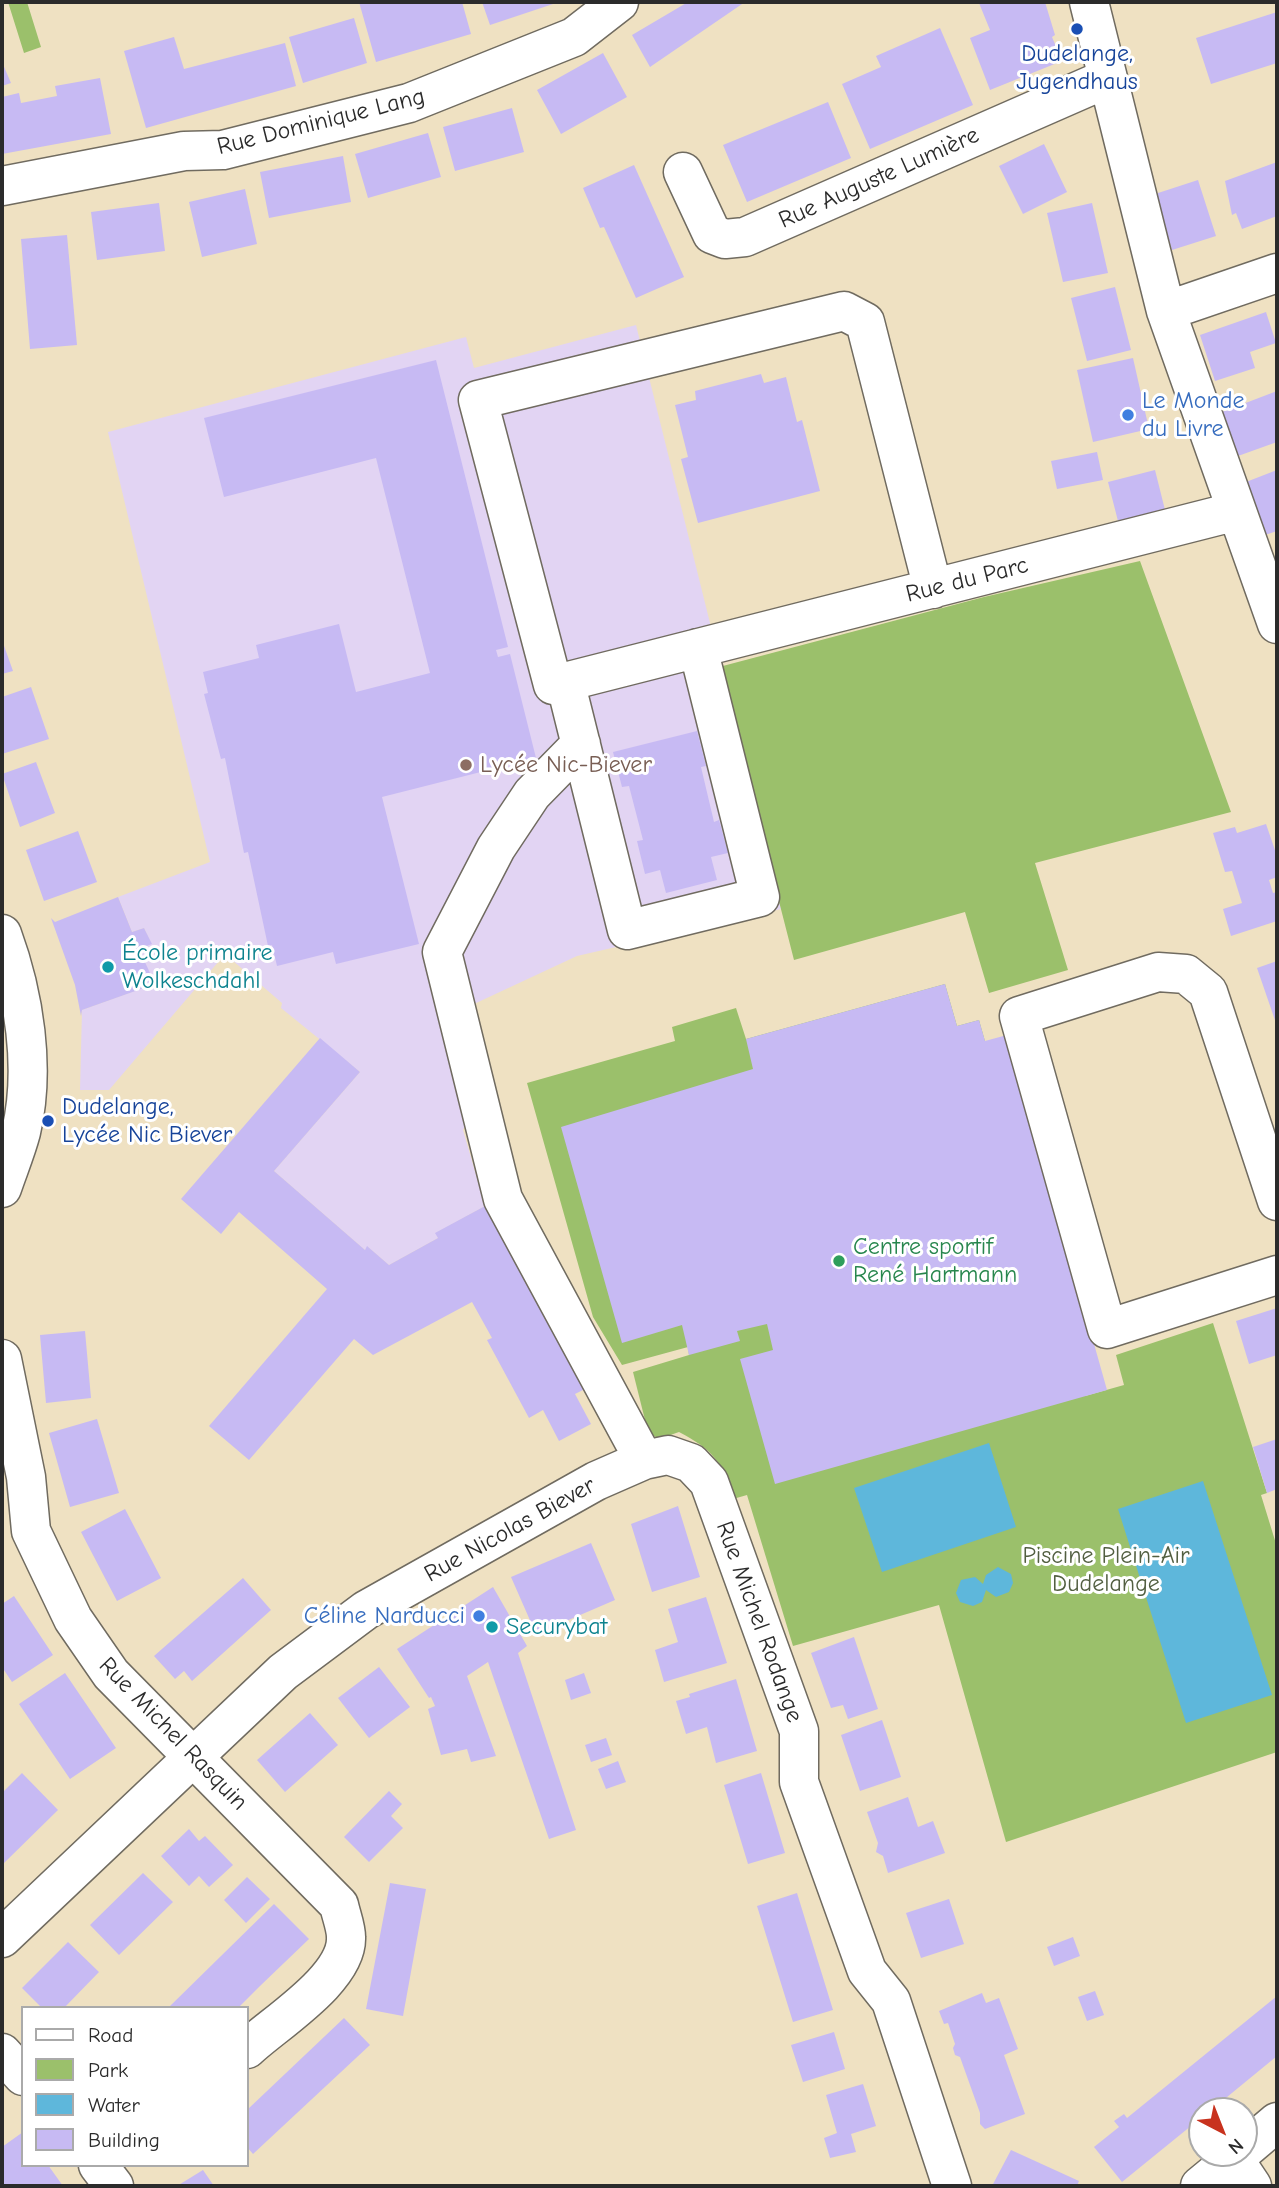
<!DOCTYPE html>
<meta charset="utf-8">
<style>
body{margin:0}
#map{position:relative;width:1279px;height:2188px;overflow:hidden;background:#efe1c2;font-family:"Comic Neue",sans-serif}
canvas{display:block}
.frame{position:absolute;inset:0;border:4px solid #2b2b2b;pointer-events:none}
.legend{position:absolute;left:21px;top:2006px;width:228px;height:161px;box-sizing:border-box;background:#fff;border:2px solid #aaa;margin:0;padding:9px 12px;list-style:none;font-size:21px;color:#2b2b2b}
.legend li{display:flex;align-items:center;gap:14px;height:35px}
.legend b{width:35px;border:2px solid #aaa}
.north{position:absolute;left:1188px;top:2097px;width:70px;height:70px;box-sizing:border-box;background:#fff;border:2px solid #aaa;border-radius:50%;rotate:138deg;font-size:19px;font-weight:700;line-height:28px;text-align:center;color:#2b2b2b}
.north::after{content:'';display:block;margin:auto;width:24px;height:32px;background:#c8321e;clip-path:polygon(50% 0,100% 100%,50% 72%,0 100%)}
</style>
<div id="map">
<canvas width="1279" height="2188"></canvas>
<div class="frame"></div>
<ul class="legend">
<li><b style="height:9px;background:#fff"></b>Road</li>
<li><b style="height:19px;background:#9bc06b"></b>Park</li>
<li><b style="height:19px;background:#5eb7db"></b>Water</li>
<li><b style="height:19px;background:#c7baf3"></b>Building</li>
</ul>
<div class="north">N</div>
</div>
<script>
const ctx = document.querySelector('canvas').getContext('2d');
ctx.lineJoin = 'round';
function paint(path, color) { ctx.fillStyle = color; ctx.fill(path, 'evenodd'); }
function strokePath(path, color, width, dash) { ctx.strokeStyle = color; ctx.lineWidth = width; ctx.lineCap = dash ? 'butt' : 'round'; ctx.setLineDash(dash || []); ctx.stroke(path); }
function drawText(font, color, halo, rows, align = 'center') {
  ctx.font = font + ' "Comic Neue",sans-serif'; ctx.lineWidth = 6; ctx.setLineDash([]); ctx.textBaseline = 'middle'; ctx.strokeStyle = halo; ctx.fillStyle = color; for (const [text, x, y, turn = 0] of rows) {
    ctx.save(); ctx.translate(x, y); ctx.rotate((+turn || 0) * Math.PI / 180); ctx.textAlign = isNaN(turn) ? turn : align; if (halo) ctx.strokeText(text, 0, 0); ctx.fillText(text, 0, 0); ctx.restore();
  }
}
paint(new Path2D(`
 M 636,325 L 781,909 L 577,956 L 474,1004 L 468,1119 L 463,1130 L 485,1206 L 436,1233 L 438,1238 L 389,1265 L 368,1247 L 365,1250 L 274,1171 L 360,1072 L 281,1008 L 282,1003 L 225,954 L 109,1090 L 80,1090 L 82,1010 L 154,984 L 139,949 L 151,943 L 144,928 L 132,932 L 118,897 L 210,862 L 108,432 L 466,337 L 474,368 Z`), '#e2d4f3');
paint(new Path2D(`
 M 8,2 L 27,2 L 41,47 L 24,53 Z
 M 1140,561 L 1231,812 L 1035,863 L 1068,970 L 989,993 L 965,912 L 794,960 L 719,667 L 984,597 Z
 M 945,984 L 957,1026 L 979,1020 L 1085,1396 L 1124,1385 L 1116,1355 L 1213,1323 L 1267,1493 L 1261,1495 L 1277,1547 L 1277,1752 L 1006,1842 L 939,1605 L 793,1646 L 747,1495 L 733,1499 C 723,1462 713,1450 679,1432 L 659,1439 L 648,1432 L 633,1372 L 689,1355 L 688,1347 L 622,1365 L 593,1317 L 527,1083 L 675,1041 L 672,1027 L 736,1008 L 746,1039 Z`), '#9bc06b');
paint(new Path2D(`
 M 989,1443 L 1016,1527 L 882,1572 L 854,1488 Z
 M 1203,1481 L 1272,1695 L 1186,1723 L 1118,1509 Z
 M 998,1567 L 1011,1574 L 1013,1583 L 1009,1592 L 996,1597 L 986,1590 L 982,1602 L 973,1606 L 960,1602 L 956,1593 L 961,1580 L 975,1577 L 983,1584 L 986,1575 Z`), '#5eb7db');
paint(new Path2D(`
 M 359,2 L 462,2 L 471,34 L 376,62 Z
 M 482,2 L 559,2 L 490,25 Z
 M 688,2 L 745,2 L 650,67 L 632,35 Z
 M 982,2 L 1045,2 L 1055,35 L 1052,37 L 1062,61 L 990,90 L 970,38 L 990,30 L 979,3 Z
 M 1277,12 L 1277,63 L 1211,84 L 1196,38 Z
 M 354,18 L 367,63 L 303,83 L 289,37 Z
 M 940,28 L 973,105 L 870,149 L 842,84 L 881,67 L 876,56 Z
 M 174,37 L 184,69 L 285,43 L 296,86 L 146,128 L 124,51 Z
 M 603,53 L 627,97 L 561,134 L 537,90 Z
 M 2,62 L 11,83 L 2,86 Z
 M 100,78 L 111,134 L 2,154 L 2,97 L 19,93 L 21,103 L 57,96 L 55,86 Z
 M 828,102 L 851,158 L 747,202 L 723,145 Z
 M 512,108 L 524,152 L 455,171 L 443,127 Z
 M 428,133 L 441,177 L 368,198 L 355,154 Z
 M 1044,144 L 1067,192 L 1023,214 L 999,166 Z
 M 343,156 L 351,202 L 269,218 L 260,172 Z
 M 1277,162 L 1277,216 L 1242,229 L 1236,213 L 1232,215 L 1225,181 Z
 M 634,165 L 684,277 L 636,298 L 604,227 L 600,228 L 583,188 Z
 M 1198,180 L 1216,236 L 1172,250 L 1155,194 Z
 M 245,189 L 257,244 L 202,257 L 189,202 Z
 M 159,203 L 165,251 L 97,260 L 91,212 Z
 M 1092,203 L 1108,273 L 1063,282 L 1047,213 Z
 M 67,235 L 77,345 L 30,349 L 21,239 Z
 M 1115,287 L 1131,350 L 1087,361 L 1071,298 Z
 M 1266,312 L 1276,343 L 1250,352 L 1255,368 L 1215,381 L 1200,335 Z
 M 1133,358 L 1149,429 L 1093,442 L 1077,370 Z
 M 436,360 L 508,647 L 496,650 L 498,657 L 510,654 L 536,758 L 382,797 L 419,944 L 336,964 L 333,952 L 277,966 L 272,945 L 268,946 L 248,852 L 244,853 L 225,758 L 221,759 L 204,694 L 208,693 L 203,672 L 259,658 L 256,645 L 339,624 L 356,692 L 430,673 L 376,458 L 224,497 L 204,418 Z
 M 761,374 L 764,383 L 786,377 L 797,422 L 802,420 L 820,491 L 698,523 L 681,459 L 688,457 L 675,405 L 696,400 L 695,391 Z
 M 1277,391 L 1277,442 L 1238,456 L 1222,412 Z
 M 1097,452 L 1103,480 L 1057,489 L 1051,461 Z
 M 1155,470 L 1166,514 L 1119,525 L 1108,482 Z
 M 1277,470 L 1277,531 L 1265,535 L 1246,482 Z
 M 2,640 L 13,671 L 2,674 Z
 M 31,687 L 49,739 L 2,754 L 2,697 Z
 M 697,731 L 706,766 L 701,767 L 714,822 L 719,820 L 728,853 L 711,857 L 717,880 L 666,893 L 660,870 L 645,874 L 637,841 L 643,840 L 629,786 L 622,787 L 613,752 Z
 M 36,762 L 55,813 L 20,827 L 2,774 Z
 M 1266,824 L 1277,856 L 1277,877 L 1269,880 L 1273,893 L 1277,892 L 1277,921 L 1231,936 L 1223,909 L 1242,903 L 1232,871 L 1225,872 L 1213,833 L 1235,827 L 1237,833 Z
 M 78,831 L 97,882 L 44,901 L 26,850 Z
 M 118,897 L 132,932 L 144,928 L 152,944 L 139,949 L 155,984 L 82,1010 L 81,1016 L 75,985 L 51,918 L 55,922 Z
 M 1277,961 L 1277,1026 L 1257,968 Z
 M 945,984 L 957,1026 L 979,1020 L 985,1041 L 1007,1035 L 1107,1390 L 775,1484 L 740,1359 L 773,1350 L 767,1324 L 737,1331 L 740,1341 L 689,1355 L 682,1325 L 622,1343 L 561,1127 L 753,1069 L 746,1039 Z
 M 320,1038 L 360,1072 L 274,1171 L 365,1250 L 367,1246 L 389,1265 L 438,1238 L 435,1233 L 485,1206 L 542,1312 L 547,1309 L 589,1387 L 575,1394 L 591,1424 L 559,1441 L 543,1410 L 529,1418 L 487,1340 L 492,1338 L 472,1302 L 373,1355 L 354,1339 L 249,1460 L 209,1426 L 327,1289 L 239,1212 L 221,1234 L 181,1199 Z
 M 1277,1308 L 1277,1355 L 1249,1364 L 1236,1321 Z
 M 85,1331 L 91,1398 L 46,1403 L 40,1335 Z
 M 97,1419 L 119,1493 L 70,1507 L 49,1433 Z
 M 1277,1439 L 1277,1489 L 1267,1493 L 1253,1447 Z
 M 678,1506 L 700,1577 L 652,1592 L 631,1524 Z
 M 125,1509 L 161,1578 L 117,1601 L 81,1532 Z
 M 591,1543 L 615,1600 L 536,1634 L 511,1577 Z
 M 243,1578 L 271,1610 L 192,1681 L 184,1671 L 175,1679 L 154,1656 Z
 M 493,1587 L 527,1646 L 518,1653 L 576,1830 L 549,1839 L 488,1662 L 467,1676 L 496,1756 L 471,1762 L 467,1749 L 441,1755 L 428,1709 L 435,1706 L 431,1697 L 429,1698 L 397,1649 Z
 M 14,1596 L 53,1655 L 12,1682 L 2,1667 L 2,1604 Z
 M 706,1597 L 727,1663 L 664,1682 L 655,1650 L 678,1642 L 668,1609 Z
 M 854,1637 L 878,1709 L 848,1719 L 843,1705 L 831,1708 L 811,1653 Z
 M 379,1667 L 410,1707 L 369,1738 L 338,1698 Z
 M 65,1673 L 116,1748 L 70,1779 L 19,1704 Z
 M 584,1673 L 591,1693 L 571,1700 L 565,1680 Z
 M 736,1679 L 757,1751 L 716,1763 L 707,1727 L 686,1734 L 676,1701 L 690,1697 L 689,1694 Z
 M 310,1713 L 338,1745 L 285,1792 L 257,1760 Z
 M 882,1720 L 901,1777 L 860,1791 L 841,1735 Z
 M 606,1738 L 612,1755 L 591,1762 L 585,1745 Z
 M 618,1761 L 626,1782 L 606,1789 L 598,1769 Z
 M 22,1773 L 58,1810 L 2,1865 L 2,1793 Z
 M 761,1773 L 785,1853 L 748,1864 L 724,1785 Z
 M 389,1791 L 402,1804 L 391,1816 L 403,1828 L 369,1862 L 344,1837 Z
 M 908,1797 L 918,1827 L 933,1821 L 945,1853 L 888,1873 L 883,1856 L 876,1852 L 878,1843 L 867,1812 Z
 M 189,1829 L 199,1841 L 205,1836 L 233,1865 L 209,1887 L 199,1876 L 189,1886 L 161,1856 Z
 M 143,1873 L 173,1902 L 119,1955 L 90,1925 Z
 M 247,1877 L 270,1899 L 246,1923 L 224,1900 Z
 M 390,1883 L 426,1889 L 403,2016 L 366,2009 Z
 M 797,1893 L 833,2010 L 793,2022 L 757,1906 Z
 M 949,1899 L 964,1944 L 921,1958 L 906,1913 Z
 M 274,1904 L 309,1939 L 260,1986 L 238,2008 L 168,2008 Z
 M 1073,1937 L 1080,1956 L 1054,1966 L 1047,1947 Z
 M 68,1942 L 99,1972 L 64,2008 L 42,2008 L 22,1988 Z
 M 1095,1991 L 1104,2015 L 1087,2021 L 1078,1997 Z
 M 982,1993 L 986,2003 L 999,1998 L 1018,2049 L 1004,2055 L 1025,2114 L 985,2129 L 980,2124 L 980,2113 L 960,2057 L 955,2055 L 953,2048 L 955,2044 L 948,2023 L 944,2024 L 939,2011 Z
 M 1277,1996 L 1277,2056 L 1210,2111 L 1202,2111 L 1202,2117 L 1122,2182 L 1094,2147 L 1119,2127 L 1114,2121 L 1124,2114 L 1127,2118 Z
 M 344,2018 L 370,2045 L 253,2154 L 247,2147 L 247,2110 Z
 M 834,2032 L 845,2069 L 803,2082 L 791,2045 Z
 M 863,2084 L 876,2126 L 851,2134 L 856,2152 L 830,2158 L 824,2138 L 837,2133 L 826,2095 Z
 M 23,2132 L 23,2165 L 48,2165 L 63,2186 L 5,2186 L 2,2182 L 2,2147 Z
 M 1011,2150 L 1079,2181 L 1077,2186 L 992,2186 Z
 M 203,2170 L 214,2186 L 177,2186 Z`), '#c7baf3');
const minor = new Path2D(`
 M 1089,2 L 1166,311 L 1277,624
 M 683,172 L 712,234 L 725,239 L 745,237 L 1108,78
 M 2,186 L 184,151 L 223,150 L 409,103 L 574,37 L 619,2
 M 1166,311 L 1277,273
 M 933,589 L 865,322 L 844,311 L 478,400 L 553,685 L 1237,511
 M 565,681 L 627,930 L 760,897 L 698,648
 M 581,744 L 532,794 L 496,848 L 442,952 L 503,1199 L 644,1460
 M 2,934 C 24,994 36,1068 21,1132 C 16,1151 8,1170 2,1188
 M 1277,1201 L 1208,992 L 1186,974 L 1158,972 L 1019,1016 L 1107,1329 L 1277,1275
 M 2,1359 L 26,1477 L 31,1531 L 73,1619 L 111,1674 L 339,1905 C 341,1915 346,1927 346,1937 C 348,1979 273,2024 247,2049
 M 2,1938 L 283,1672 L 366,1610 L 596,1481 L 644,1460 L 668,1455 L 691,1463 L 709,1482 L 799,1731 L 799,1782 L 867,1971 L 891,2001 L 952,2186
 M 2,2053 L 23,2076
 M 1244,2150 L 1277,2122
 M 1234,2159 L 1252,2186
 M 98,2165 L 114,2186
 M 1200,2186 L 1240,2153`);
strokePath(minor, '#706b60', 41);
strokePath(minor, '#fff', 38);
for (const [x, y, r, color] of [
 [1077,29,7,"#1a4fb4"],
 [1128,415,7,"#3f7fe0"],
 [466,765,7,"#8d6e63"],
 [108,967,7,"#0f9aa8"],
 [48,1121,7,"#1a4fb4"],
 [839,1261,7,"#2e9e5b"],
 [479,1616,7,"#3f7fe0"],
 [492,1627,7,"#0f9aa8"]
]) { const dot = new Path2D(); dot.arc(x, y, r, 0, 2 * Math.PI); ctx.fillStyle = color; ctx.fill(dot); strokePath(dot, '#fff', 2.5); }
drawText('24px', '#164399', '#fff', [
 ["Dudelange,",1077,54],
 ["Jugendhaus",1077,82],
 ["Dudelange,",62,1107,"left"],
 ["Lycée Nic Biever",62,1135,"left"]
]);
drawText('24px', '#2b2b2b', '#fff', [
 ["Rue Dominique Lang",321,122,-14],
 ["Rue Auguste Lumière",879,178,-24],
 ["Rue du Parc",967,580,-14],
 ["Rue Nicolas Biever",510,1530,-29],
 ["Rue Michel Rodange",759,1622,70],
 ["Rue Michel Rasquin",173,1734,46]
]);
drawText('24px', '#366cbe', '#fff', [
 ["Le Monde",1142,401],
 ["du Livre",1142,429],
 ["Céline Narducci",465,1616,"right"]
], 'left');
drawText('24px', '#785e54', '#fff', [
 ["Lycée Nic-Biever",480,765]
], 'left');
drawText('24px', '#0d838f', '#fff', [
 ["École primaire",122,953],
 ["Wolkeschdahl",122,981],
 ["Securybat",506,1627]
], 'left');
drawText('24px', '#27864d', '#fff', [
 ["Centre sportif",853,1247],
 ["René Hartmann",853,1275]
], 'left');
drawText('24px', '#525f41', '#fff', [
 ["Piscine Plein-Air",1106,1556],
 ["Dudelange",1106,1584]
]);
</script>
